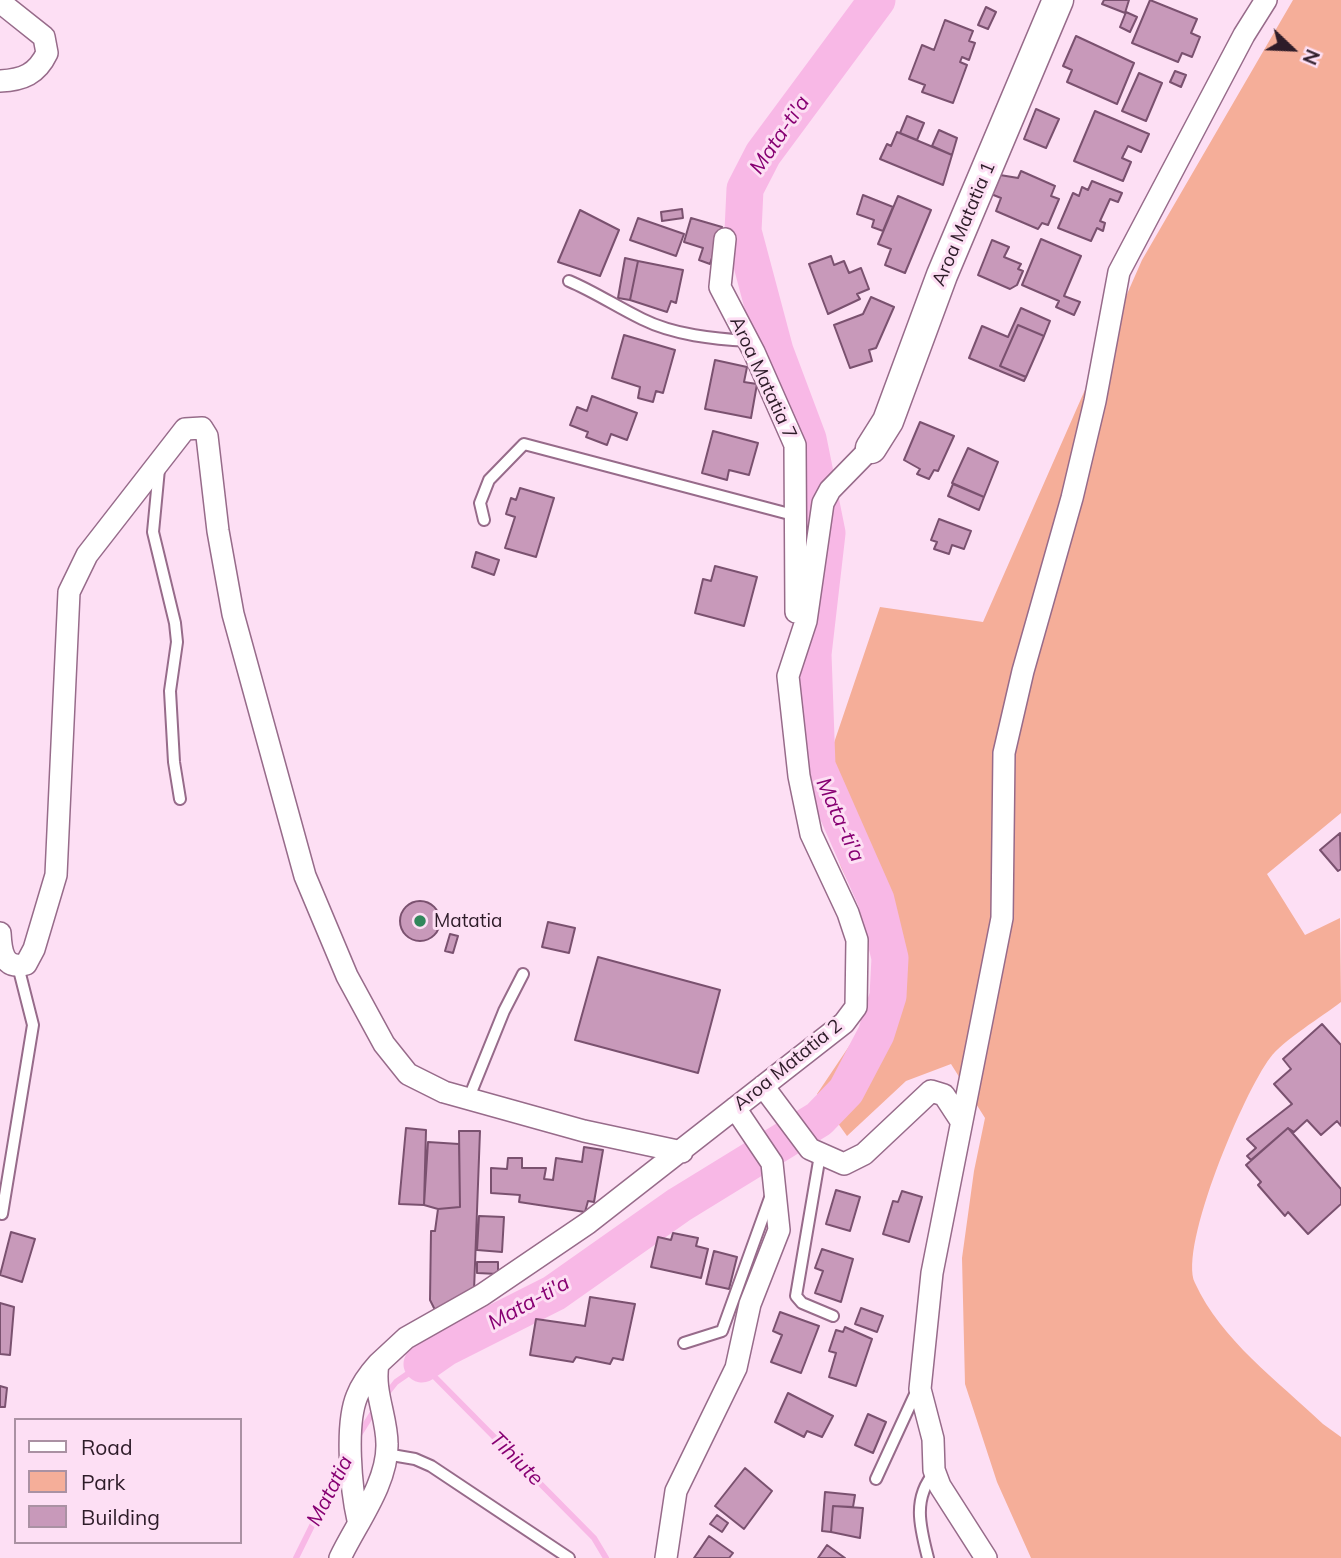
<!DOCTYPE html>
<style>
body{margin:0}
#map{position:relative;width:1341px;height:1558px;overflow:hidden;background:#fddff4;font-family:Mulish,sans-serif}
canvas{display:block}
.legend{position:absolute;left:14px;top:1418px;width:228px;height:126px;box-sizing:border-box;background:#fddff4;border:2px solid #aa91a3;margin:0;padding:9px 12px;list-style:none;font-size:21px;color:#2e1c29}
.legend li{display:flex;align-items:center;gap:14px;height:35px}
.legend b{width:35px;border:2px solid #aa91a3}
.north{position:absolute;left:1257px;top:14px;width:70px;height:70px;-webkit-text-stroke:5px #fddff4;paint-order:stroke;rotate:113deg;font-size:19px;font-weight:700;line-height:28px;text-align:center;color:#2e1c29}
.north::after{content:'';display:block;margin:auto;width:24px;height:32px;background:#2e1c29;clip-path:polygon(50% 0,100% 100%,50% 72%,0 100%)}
</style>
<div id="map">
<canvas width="1341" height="1558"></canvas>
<ul class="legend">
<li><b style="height:9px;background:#fff"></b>Road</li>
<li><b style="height:19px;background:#f5ae99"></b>Park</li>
<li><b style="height:19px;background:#c899ba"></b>Building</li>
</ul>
<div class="north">N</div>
</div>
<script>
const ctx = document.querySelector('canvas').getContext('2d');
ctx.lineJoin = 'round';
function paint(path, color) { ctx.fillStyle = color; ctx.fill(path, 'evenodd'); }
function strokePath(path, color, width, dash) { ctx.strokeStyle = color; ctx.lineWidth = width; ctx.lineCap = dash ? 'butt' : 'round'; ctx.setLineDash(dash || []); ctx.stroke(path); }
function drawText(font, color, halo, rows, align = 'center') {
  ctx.font = font + ' Mulish,sans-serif'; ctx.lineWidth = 6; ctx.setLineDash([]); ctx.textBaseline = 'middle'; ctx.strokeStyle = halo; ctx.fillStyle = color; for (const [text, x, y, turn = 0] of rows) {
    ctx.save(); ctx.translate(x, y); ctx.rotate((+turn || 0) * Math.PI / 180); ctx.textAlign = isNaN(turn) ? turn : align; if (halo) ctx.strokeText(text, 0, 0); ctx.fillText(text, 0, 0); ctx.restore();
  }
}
paint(new Path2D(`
 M 1293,0 L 1341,0 L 1341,813 L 1267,874 L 1305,935 L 1340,918 L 1341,1002 C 1323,1016 1282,1041 1270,1058 C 1245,1090 1178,1247 1195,1283 C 1221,1340 1278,1381 1323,1424 L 1341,1437 L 1341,1558 L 1031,1558 L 997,1482 L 965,1384 L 962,1258 L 974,1171 L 985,1118 L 951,1064 L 906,1081 L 847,1136 L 817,1094 L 872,1012 L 876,986 L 868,922 L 841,867 L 817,793 L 880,607 L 983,622 L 1142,260 Z`), '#f5ae99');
strokePath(new Path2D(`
 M 384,1397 L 396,1382 L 422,1364 L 594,1538 L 606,1558
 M 357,1438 L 377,1406
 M 296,1558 L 343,1463`), '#f8b8e6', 6);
strokePath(new Path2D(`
 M 422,1364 L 445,1348 L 554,1293 L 679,1205 L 819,1119 L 846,1091 L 876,1034 L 888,996 L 890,958 L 876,900 L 817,766 L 813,654 L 827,533 L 808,439 L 775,351 L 743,231 L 745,189 L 763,154 L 877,0`), '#f8b8e6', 37);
const building = new Path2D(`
 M 1104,0 L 1129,0 L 1125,13 L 1102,4 Z
 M 1150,0 L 1197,19 L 1191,33 L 1200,37 L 1192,57 L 1182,53 L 1178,62 L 1132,43 Z
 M 986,7 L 996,12 L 988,29 L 978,25 Z
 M 1126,12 L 1137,17 L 1130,32 L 1120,27 Z
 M 945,20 L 973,31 L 969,41 L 975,43 L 969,60 L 962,57 L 960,62 L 967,65 L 953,103 L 922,92 L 925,85 L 909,79 L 922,45 L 934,50 Z
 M 1076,36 L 1134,63 L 1117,104 L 1067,82 L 1072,70 L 1063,66 Z
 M 1175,71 L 1186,75 L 1181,87 L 1170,82 Z
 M 1139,73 L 1162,83 L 1146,121 L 1122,111 Z
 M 1036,109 L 1059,119 L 1046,148 L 1024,139 Z
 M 1095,111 L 1149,134 L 1141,152 L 1128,146 L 1122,158 L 1131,162 L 1123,181 L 1074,161 Z
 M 907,116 L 924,123 L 917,140 L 900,133 Z
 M 939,130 L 957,138 L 952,155 L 932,146 Z
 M 897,132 L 952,155 L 943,185 L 880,159 L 887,144 L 891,146 Z
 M 1021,171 L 1055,186 L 1051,196 L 1059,199 L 1048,225 L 1042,223 L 1038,229 L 996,211 L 1001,198 L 991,194 L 1000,175 L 1018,178 Z
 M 1092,181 L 1122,193 L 1118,202 L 1110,199 L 1100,221 L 1105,223 L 1103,231 L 1097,228 L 1091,241 L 1058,228 L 1073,193 L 1079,196 L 1082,187 L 1088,190 Z
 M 863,195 L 893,207 L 883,231 L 872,227 L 874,220 L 857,214 Z
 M 898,196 L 931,210 L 905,273 L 885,265 L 891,249 L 878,244 Z
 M 682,209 L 683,218 L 662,221 L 661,212 Z
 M 580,210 L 619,230 L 600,276 L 558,262 Z
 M 638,218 L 684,234 L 676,256 L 630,240 Z
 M 691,218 L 722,227 L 710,264 L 699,260 L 703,248 L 684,242 Z
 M 1041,239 L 1081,256 L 1064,296 L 1080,302 L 1074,315 L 1056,307 L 1059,301 L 1022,285 Z
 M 992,240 L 1009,247 L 1004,257 L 1021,264 L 1018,269 L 1023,271 L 1017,285 L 1010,289 L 978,275 Z
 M 831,256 L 834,265 L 844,261 L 849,273 L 861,268 L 869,289 L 857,294 L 860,299 L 828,314 L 809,264 Z
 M 625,258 L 638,261 L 630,300 L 618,298 Z
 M 638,261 L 683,270 L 676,303 L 671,301 L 667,312 L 630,300 Z
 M 871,297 L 894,307 L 876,348 L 869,350 L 872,361 L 850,368 L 834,325 L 863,314 Z
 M 1021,308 L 1050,321 L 1044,336 L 1018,325 L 1000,366 L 1026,377 L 1024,381 L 969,358 L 982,326 L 1008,337 Z
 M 1018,325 L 1044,336 L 1026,377 L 1000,366 Z
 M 624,335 L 675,350 L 663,393 L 656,391 L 653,402 L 638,398 L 640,387 L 612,378 Z
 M 715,360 L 747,367 L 744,382 L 757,384 L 751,418 L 705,409 Z
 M 592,396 L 637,413 L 627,440 L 611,434 L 607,445 L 586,437 L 588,432 L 570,425 L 577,407 L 587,411 Z
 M 920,422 L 954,436 L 938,471 L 934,470 L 929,479 L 917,474 L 920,469 L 904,460 Z
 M 713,431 L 758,443 L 749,475 L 729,470 L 727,480 L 702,473 Z
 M 968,448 L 998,462 L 984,497 L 952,483 Z
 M 953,484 L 984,497 L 979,510 L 948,496 Z
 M 520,488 L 554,498 L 536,557 L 505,548 L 515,517 L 506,514 L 511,498 L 516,500 Z
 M 939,519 L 971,531 L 964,549 L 952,545 L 949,554 L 934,549 L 937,542 L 931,540 Z
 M 476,552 L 499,560 L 494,575 L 472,567 Z
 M 715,566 L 757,577 L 744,626 L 695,613 L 703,579 L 711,581 Z
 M 1340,833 L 1341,869 L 1338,871 L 1320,850 Z
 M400 921a20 20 0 1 1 40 0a20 20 0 1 1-40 0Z
 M 548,922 L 575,928 L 569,953 L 542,947 Z
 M 450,934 L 458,936 L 453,953 L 445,951 Z
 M 598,957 L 720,990 L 698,1073 L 575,1040 Z
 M 1322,1024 L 1341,1045 L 1341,1126 L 1337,1121 L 1321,1135 L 1307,1120 L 1294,1132 L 1288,1128 L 1251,1160 L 1247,1156 L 1256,1148 L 1247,1139 L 1292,1104 L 1274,1084 L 1291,1069 L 1283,1059 Z
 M 406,1128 L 426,1130 L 424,1205 L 399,1204 Z
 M 1288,1128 L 1341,1189 L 1341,1204 L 1308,1234 L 1288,1212 L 1285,1216 L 1258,1185 L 1261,1182 L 1246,1165 Z
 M 459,1131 L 480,1131 L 474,1291 L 435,1310 L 430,1300 L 431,1231 L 435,1231 L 438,1209 L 460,1207 Z
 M 428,1142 L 459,1144 L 460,1207 L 438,1209 L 424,1205 Z
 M 584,1147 L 603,1150 L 594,1202 L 588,1201 L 585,1212 L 519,1202 L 520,1195 L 491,1193 L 491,1168 L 507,1169 L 508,1158 L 522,1158 L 522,1168 L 546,1168 L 544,1179 L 553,1180 L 556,1158 L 582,1162 Z
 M 836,1190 L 860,1197 L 850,1231 L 826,1224 Z
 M 902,1191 L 922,1197 L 909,1242 L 883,1234 L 893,1201 L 898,1202 Z
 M 479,1216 L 504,1217 L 502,1252 L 477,1250 Z
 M 11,1232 L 35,1239 L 22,1282 L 0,1275 Z
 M 673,1233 L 698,1238 L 696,1246 L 708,1249 L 701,1278 L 651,1267 L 658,1237 L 671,1240 Z
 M 822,1249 L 853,1259 L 841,1302 L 815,1293 L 823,1271 L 815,1268 Z
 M 714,1251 L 737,1257 L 729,1289 L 706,1284 Z
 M 477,1262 L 498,1262 L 498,1274 L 477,1273 Z
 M 590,1297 L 635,1304 L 623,1360 L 613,1358 L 610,1364 L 576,1357 L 573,1362 L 530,1355 L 536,1319 L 585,1326 Z
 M 0,1303 L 14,1307 L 10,1355 L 0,1354 Z
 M 861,1308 L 883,1316 L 877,1332 L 855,1324 Z
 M 780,1312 L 819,1326 L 801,1373 L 771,1362 L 782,1335 L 773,1331 Z
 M 845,1327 L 872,1339 L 856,1386 L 829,1377 L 836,1353 L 829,1351 L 836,1330 L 843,1332 Z
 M 0,1386 L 7,1388 L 5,1407 L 0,1407 Z
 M 788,1393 L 833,1416 L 822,1437 L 807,1431 L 804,1437 L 775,1422 Z
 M 868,1414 L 886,1422 L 873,1453 L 855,1445 Z
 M 745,1468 L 772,1491 L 744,1529 L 715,1506 Z
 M 825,1492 L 855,1495 L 853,1507 L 833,1506 L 831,1532 L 822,1531 Z
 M 833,1506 L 863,1508 L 860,1538 L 831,1532 Z
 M 717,1515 L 728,1523 L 722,1532 L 710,1524 Z
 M 709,1536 L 733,1553 L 729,1558 L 694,1558 Z
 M 827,1545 L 845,1558 L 818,1558 Z`);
paint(building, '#c899ba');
strokePath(building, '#7a516f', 2);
const lane = new Path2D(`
 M 569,281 C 595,292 617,307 642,319 C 674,335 714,339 749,341
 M 159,469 L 153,532 L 175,623 L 177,642 L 170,691 L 174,762 L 180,799
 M 484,520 L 480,503 L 489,480 L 524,444 L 797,516
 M 468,1100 L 504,1011 L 523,974
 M 820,1155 L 796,1296 L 802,1303 L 833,1316
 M 2,1214 L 33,1025 L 18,966
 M 684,1343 L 722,1331 L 771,1195
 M 386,1454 L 415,1459 L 431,1466 L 569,1558
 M 876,1479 L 917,1390
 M 928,1558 C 920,1527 912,1498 935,1472`);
const street = new Path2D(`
 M 0,2 L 44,37 L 47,53 C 37,74 23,80 0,81
 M 725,239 L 720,287 L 754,352 L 795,445 L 796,612
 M 0,933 C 1,951 3,970 26,964 L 34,949 L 56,875 L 69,592 L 87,555 L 185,429 L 202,428 L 207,436 L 218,531 L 233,614 L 305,876 L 347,976 L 384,1044 L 408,1074 L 444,1092 L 584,1131 L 682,1152
 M 763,1086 L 810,1149 L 844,1164 L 864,1154 L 931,1091 L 944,1095 L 961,1121
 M 358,1520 C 351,1489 345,1425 357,1396 C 362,1383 369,1374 378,1364
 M 340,1558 C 356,1524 388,1483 387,1444 C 387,1417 373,1391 378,1364 L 406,1338 L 482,1295 L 588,1223 L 844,1023 L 856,1007 L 857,940 L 848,913 L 811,834 L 799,776 L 788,676 L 806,621 L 823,503 L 830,490 L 871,448
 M 666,1558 L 676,1491 L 736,1368 L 750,1304 L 779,1230 L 772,1163 L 735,1108
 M 986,1558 L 940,1486 L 934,1470 L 933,1439 L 920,1389 L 932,1273 L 1002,918 L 1004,753 L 1023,671 L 1072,498 L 1095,401 L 1119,272 L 1244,35 L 1266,0`);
const secondary = new Path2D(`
 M 871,448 L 888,421 L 942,275 L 1058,0`);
strokePath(lane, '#976b8a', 14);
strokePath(street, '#976b8a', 24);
strokePath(secondary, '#976b8a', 33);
strokePath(lane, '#fff', 10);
strokePath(street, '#fff', 21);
strokePath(secondary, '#fff', 30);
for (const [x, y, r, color] of [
 [420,921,7,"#31875b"]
]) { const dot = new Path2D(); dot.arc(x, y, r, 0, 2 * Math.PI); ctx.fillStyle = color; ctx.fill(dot); strokePath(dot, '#fddff4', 2.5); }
drawText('19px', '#2e1c29', '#fddff4', [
 ["Aroa Matatia 1",964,224,-67],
 ["Aroa Matatia 7",763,378,65],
 ["Aroa Matatia 2",788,1065,-39]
]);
drawText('19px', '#2e1c29', '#fddff4', [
 ["Matatia",434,921]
], 'left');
drawText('italic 21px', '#870072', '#fddff4', [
 ["Mata-ti'a",780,135,-56],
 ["Mata-ti'a",840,820,66],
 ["Mata-ti'a",529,1303,-29],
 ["Tihiute",516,1459,45],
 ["Matatia",330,1491,-63]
]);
</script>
